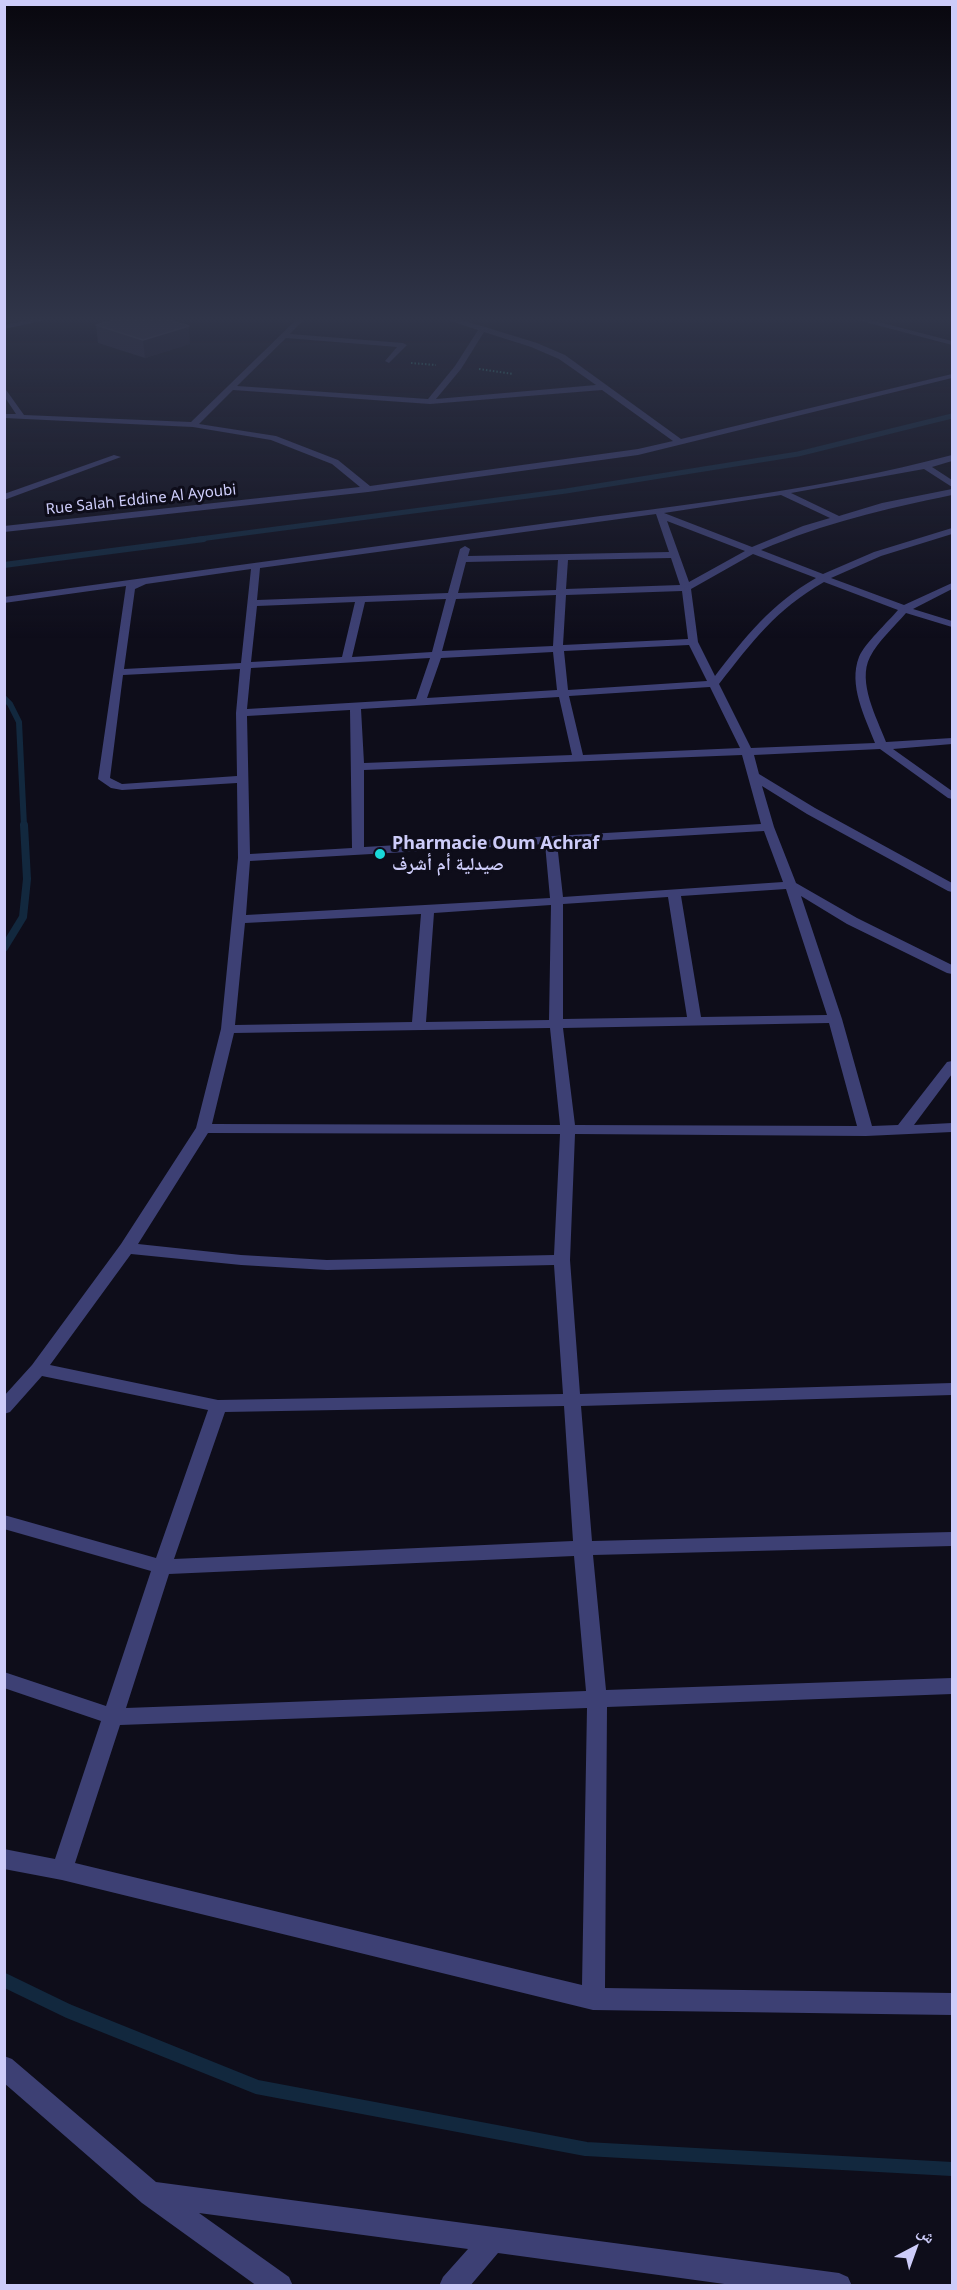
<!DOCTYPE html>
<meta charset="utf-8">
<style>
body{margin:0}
#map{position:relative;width:957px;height:2290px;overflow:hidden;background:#0e0d1a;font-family:"Noto Sans","Noto Naskh Arabic",sans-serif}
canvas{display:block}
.frame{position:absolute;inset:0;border:6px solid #cdccf9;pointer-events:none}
.north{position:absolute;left:885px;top:2218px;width:60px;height:60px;-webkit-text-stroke:4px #0e0d1a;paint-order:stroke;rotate:41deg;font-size:16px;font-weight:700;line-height:24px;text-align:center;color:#cdccf9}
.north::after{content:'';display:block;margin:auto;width:21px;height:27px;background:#cdccf9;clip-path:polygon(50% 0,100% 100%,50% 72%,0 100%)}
</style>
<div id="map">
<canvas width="957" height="2290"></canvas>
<div class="frame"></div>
<div class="north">ش</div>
</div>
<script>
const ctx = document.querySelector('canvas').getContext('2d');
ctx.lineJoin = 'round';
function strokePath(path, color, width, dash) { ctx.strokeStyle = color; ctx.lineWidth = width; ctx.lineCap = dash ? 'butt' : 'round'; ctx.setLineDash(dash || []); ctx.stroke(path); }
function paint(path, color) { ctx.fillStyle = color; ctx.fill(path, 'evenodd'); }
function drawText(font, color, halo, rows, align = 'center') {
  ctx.font = font + ' "Noto Sans","Noto Naskh Arabic",sans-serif'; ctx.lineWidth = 6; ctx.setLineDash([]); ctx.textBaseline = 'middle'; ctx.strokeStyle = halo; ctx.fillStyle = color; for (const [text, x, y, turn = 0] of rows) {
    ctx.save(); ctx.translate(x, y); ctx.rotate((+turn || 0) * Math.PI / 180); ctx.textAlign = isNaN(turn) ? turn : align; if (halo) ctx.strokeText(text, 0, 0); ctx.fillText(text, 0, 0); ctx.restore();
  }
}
strokePath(new Path2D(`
 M 192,540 L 566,491 L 798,454 L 952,416`), '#12283e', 5);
strokePath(new Path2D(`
 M 4,565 L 204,539
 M 4,698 L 10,704 L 19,722 L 24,826`), '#12283e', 6);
strokePath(new Path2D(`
 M 4,948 L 23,917 L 27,879 L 24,825`), '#12283e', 8);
strokePath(new Path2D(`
 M 4,1980 L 68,2011 L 257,2087 L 586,2149 L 952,2169`), '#12283e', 14);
strokePath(new Path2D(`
 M 411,363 L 436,365
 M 479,369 L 513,374`), '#39a090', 2, [1.5, 2]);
paint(new Path2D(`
 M 39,318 L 55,318 L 4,329 L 4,325 Z
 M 298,318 L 305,318 L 290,334 L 403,343 L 407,345 L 389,363 L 385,361 L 397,347 L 286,338 L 237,386 L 428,399 L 455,366 L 478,330 L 442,318 L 454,318 L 485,327 L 537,343 L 565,355 L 681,439 L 952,374 L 952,378 L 638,455 L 368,492 L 4,532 L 4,526 L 360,487 L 332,464 L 271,440 L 193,427 L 4,418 L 4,414 L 16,414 L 4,396 L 4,387 L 24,415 L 191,422 ZM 484,332 L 531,347 L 559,359 L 596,385 L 436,399 L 461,369 ZM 233,390 L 430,404 L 602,390 L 673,441 L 638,449 L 370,486 L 338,460 L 276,436 L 199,424 Z
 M 850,318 L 863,318 L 952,341 L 952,345 Z
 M 114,455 L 121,457 L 4,500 L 4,494 Z
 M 952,455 L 952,461 L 932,467 L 952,480 L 952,487 L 924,469 L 791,493 L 839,516 L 882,503 L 952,489 L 952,495 C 884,509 825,523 761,550 L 823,574 L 874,552 L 952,528 L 952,534 L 881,556 L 831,578 L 904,605 L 952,583 L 952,589 L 913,609 L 952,621 L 952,627 L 906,613 C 895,626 878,641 870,657 C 857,682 877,718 886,742 L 952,738 L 952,744 L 893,749 L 952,791 L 952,799 L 948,798 L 880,749 L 754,755 L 759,774 L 815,808 L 952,883 L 952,892 L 948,891 L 807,814 L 762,786 L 774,827 L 796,883 L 857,918 L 952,965 L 952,974 L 947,973 L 847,924 L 801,896 L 842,1019 L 872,1126 L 898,1125 L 947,1062 L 952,1061 L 952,1074 L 914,1125 L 952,1123 L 952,1132 L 866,1136 L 575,1134 L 570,1260 L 580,1394 L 952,1383 L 952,1395 L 581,1406 L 592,1541 L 952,1532 L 952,1546 L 593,1555 L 606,1690 L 952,1678 L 952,1694 L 607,1707 L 605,1988 L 952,1993 L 952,2015 L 593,2010 L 62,1880 L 4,1869 L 4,1849 L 55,1859 L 101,1721 L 4,1688 L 4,1672 L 106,1706 L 151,1571 L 4,1529 L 4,1515 L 156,1558 L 208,1410 L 42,1376 L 10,1412 L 4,1414 L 4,1396 L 32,1365 L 121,1244 L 196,1128 L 221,1029 L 238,858 L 237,783 L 122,790 L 111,788 L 98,779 L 126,586 L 4,603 L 4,597 C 187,572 366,548 548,523 C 683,505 821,490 952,455 ZM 781,495 L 830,518 L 803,526 L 752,547 L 664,513 ZM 656,514 L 669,552 L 468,556 L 470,549 L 465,546 L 460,549 L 448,593 L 257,600 L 260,568 ZM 667,521 L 745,551 L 689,582 ZM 753,554 L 816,578 C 771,604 746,636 715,676 L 698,642 L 691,589 ZM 671,558 L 680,585 L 566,589 L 568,560 ZM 558,560 L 556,590 L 458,593 L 466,562 ZM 251,569 L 241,663 L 124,669 L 135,589 L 146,584 ZM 824,582 L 898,610 C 887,623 865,643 859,657 C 848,685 865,717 875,743 L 751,748 L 719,684 C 753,641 775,610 824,582 ZM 682,591 L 688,639 L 563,645 L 566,595 ZM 556,595 L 553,646 L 442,651 L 456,599 ZM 446,599 L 432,652 L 352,657 L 365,602 ZM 355,602 L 342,657 L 251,662 L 257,606 ZM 689,645 L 707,681 L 568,690 L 564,651 ZM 553,652 L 557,690 L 427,698 L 441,658 ZM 430,658 L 416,699 L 247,709 L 251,668 ZM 240,669 L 236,713 L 237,776 L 122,784 L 110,778 L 123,675 ZM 710,687 L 740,748 L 583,755 L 569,696 ZM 559,697 L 572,755 L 364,763 L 361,709 ZM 350,710 L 352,848 L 250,854 L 247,716 ZM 742,755 L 761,824 L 364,847 L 364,770 ZM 764,831 L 783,882 L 563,897 L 557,843 ZM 545,844 L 550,898 L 246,915 L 250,861 ZM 786,889 L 827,1015 L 701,1017 L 681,896 ZM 668,897 L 687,1017 L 563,1019 L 563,904 ZM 551,905 L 549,1020 L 426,1022 L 434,913 ZM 421,914 L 412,1022 L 235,1025 L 245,923 ZM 829,1023 L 857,1126 L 575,1125 L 563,1028 ZM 550,1028 L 560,1125 L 212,1124 L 234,1033 ZM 208,1133 L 560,1134 L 554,1255 L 327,1260 L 241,1255 L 138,1244 ZM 131,1254 L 241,1265 L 327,1270 L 554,1265 L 563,1394 L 218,1400 L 50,1365 ZM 564,1406 L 573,1541 L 174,1559 L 225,1412 ZM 574,1556 L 586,1691 L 126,1708 L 169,1574 ZM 587,1708 L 582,1985 L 75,1863 L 120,1725 Z
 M 4,2056 L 12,2059 L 156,2182 L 839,2273 L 848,2277 L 852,2286 L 739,2286 L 498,2253 L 470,2286 L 439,2286 L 443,2277 L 468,2249 L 199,2213 L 289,2277 L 293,2286 L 257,2286 L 142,2203 L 4,2083 Z`), '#3d4074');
paint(new Path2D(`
 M 96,325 L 190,344 L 145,358 L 98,343 Z`), '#2a2746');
paint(new Path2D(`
 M 189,326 L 190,344 L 145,358 L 143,340 Z`), '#18152d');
const building = new Path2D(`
 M 121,318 L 162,318 L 189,326 L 143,340 L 96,325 Z`);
paint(building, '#3c395a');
strokePath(building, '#525073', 1.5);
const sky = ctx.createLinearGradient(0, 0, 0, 639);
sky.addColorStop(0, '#08070e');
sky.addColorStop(0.5, '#303549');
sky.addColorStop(1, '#30354900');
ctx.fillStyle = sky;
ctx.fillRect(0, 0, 957, 639);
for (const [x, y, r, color] of [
 [380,854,6,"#19d8d9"]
]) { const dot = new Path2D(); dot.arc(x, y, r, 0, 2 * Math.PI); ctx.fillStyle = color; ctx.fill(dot); strokePath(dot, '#0e0d1a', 2); }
drawText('15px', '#cdccf9', '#0e0d1a', [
 ["Rue Salah Eddine Al Ayoubi",141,500,-6]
]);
drawText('bold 18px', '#cdccf9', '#0e0d1a', [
 ["Pharmacie Oum Achraf",392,844],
 ["صيدلية أم أشرف",392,865]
], 'left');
</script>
